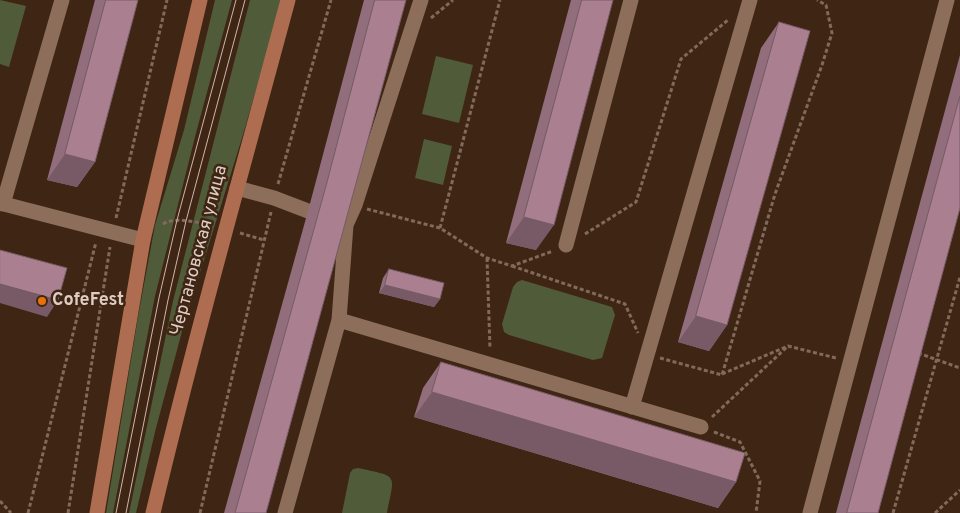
<!DOCTYPE html>
<meta charset="utf-8">
<style>
body{margin:0}
canvas{display:block;background:#3f2514}
</style>
<canvas width="960" height="513"></canvas>
<script>
const ctx = document.querySelector('canvas').getContext('2d');
ctx.lineJoin = 'round';
function paint(path, color) { ctx.fillStyle = color; ctx.fill(path, 'evenodd'); }
function strokePath(path, color, width, dash) { ctx.strokeStyle = color; ctx.lineWidth = width; ctx.lineCap = dash ? 'butt' : 'round'; ctx.setLineDash(dash || []); ctx.stroke(path); }
function drawText(font, color, halo, rows, align = 'center') {
  ctx.font = font + ' Overpass,sans-serif'; ctx.lineWidth = 5; ctx.setLineDash([]); ctx.textBaseline = 'middle'; ctx.strokeStyle = halo; ctx.fillStyle = color; for (const [text, x, y, turn = 0] of rows) {
    ctx.save(); ctx.translate(x, y); ctx.rotate((+turn || 0) * Math.PI / 180); ctx.textAlign = isNaN(turn) ? turn : align; if (halo) ctx.strokeText(text, 0, 0); ctx.fillText(text, 0, 0); ctx.restore();
  }
}
paint(new Path2D(`
 M 0,0 L 26,6 L 9,67 L 0,64 Z
 M 215,0 L 232,0 L 196,133 L 155,296 L 113,513 L 106,513 L 138,317 L 155,225 L 184,130 Z
 M 250,0 L 282,0 L 242,138 L 184,324 L 156,428 L 136,513 L 129,513 L 173,301 Z
 M 436,56 L 473,65 L 459,123 L 422,114 Z
 M 424,139 L 452,146 L 443,185 L 415,178 Z
 M 522,280 L 612,307 L 615,315 L 602,358 L 593,360 L 509,335 L 504,332 L 502,324 L 513,287 L 517,282 Z
 M 358,468 C 399,477 395,473 387,513 L 342,513 L 350,473 L 353,469 Z`), '#505b39');
strokePath(new Path2D(`
 M 431,18 L 453,0
 M 278,184 L 331,0
 M 367,209 L 440,228 L 487,258 L 512,266 L 553,251
 M 116,218 L 167,0
 M 163,224 C 176,216 197,223 213,225
 M 440,228 L 500,0
 M 240,233 L 264,240
 M 585,234 L 636,202 L 681,59 L 728,20
 M 487,258 L 490,349
 M 512,266 L 625,304 L 638,333
 M 918,353 L 960,368
 M 660,358 L 722,375 L 775,194 L 822,65 L 832,33 L 826,5 L 817,0
 M 722,374 L 788,346 L 836,358
 M 712,417 L 788,346
 M 714,432 L 740,442 L 760,481 L 756,513
 M 0,501 L 11,513
 M 28,513 L 96,242
 M 68,513 L 110,247
 M 200,513 L 271,212
 M 893,513 L 960,277
 M 935,513 L 960,490`), '#816a5c', 3, [4, 2.5]);
strokePath(new Path2D(`
 M 237,188 L 274,198 L 308,211
 M 0,203 L 143,240
 M 3,204 L 62,0
 M 346,225 L 355,205 L 421,0
 M 566,245 L 631,0
 M 339,320 L 701,427
 M 632,407 L 750,0
 M 285,513 L 339,320 L 346,225 L 334,219
 M 810,513 L 947,0`), '#8c6e5b', 15);
strokePath(new Path2D(`
 M 97,513 L 143,240 L 200,0
 M 153,513 C 194,341 242,171 288,0`), '#ae6d50', 15);
strokePath(new Path2D(`
 M 116,513 L 159,298 L 177,220 L 236,0
 M 126,513 L 168,300 L 186,221 L 245,0`), '#cab7ac', 1);
paint(new Path2D(`
 M 95,0 L 138,0 L 95,162 L 77,187 L 47,180 Z
 M 364,0 L 406,0 L 266,513 L 224,513 L 308,211 Z
 M 571,0 L 613,0 L 536,250 L 506,243 Z
 M 779,22 L 727,325 L 709,351 L 678,342 L 761,48 Z
 M 960,55 L 960,208 L 878,513 L 836,513 Z
 M 389,269 L 440,299 L 434,307 L 379,293 L 383,278 Z
 M 441,362 L 736,482 L 718,508 L 414,417 L 423,388 Z`), '#926e7d');
paint(new Path2D(`
 M 65,154 L 95,162 L 77,187 L 47,180 Z
 M 524,217 L 554,225 L 536,250 L 506,243 Z
 M 0,284 L 58,300 L 47,317 L 0,303 Z
 M 385,285 L 440,299 L 434,307 L 379,293 Z
 M 696,316 L 727,325 L 709,351 L 678,342 Z
 M 432,392 L 736,482 L 718,508 L 414,417 Z`), '#775a66');
const building = new Path2D(`
 M 106,0 L 138,0 L 95,162 L 65,154 Z
 M 375,0 L 406,0 L 266,513 L 235,513 L 326,186 Z
 M 582,0 L 613,0 L 554,225 L 524,217 Z
 M 779,22 L 810,31 L 727,325 L 696,316 Z
 M 960,96 L 960,208 L 878,513 L 847,513 Z
 M 0,250 L 67,268 L 58,300 L 0,284 Z
 M 389,269 L 444,283 L 440,299 L 385,285 Z
 M 441,362 L 745,453 L 736,482 L 432,392 Z`);
paint(building, '#aa8091');
strokePath(building, '#775a66', 1);
for (const [x, y, r, color] of [
 [42,301,5,"#e8710a"]
]) { const dot = new Path2D(); dot.arc(x, y, r, 0, 2 * Math.PI); ctx.fillStyle = color; ctx.fill(dot); strokePath(dot, '#3f2514', 2); }
drawText('18px', '#dfcdc3', '#3f2514', [
 ["Чертановская улица",200,251,-75]
]);
drawText('bold 18px', '#dfcdc3', '#3f2514', [
 ["CofeFest",52,301]
], 'left');
</script>
